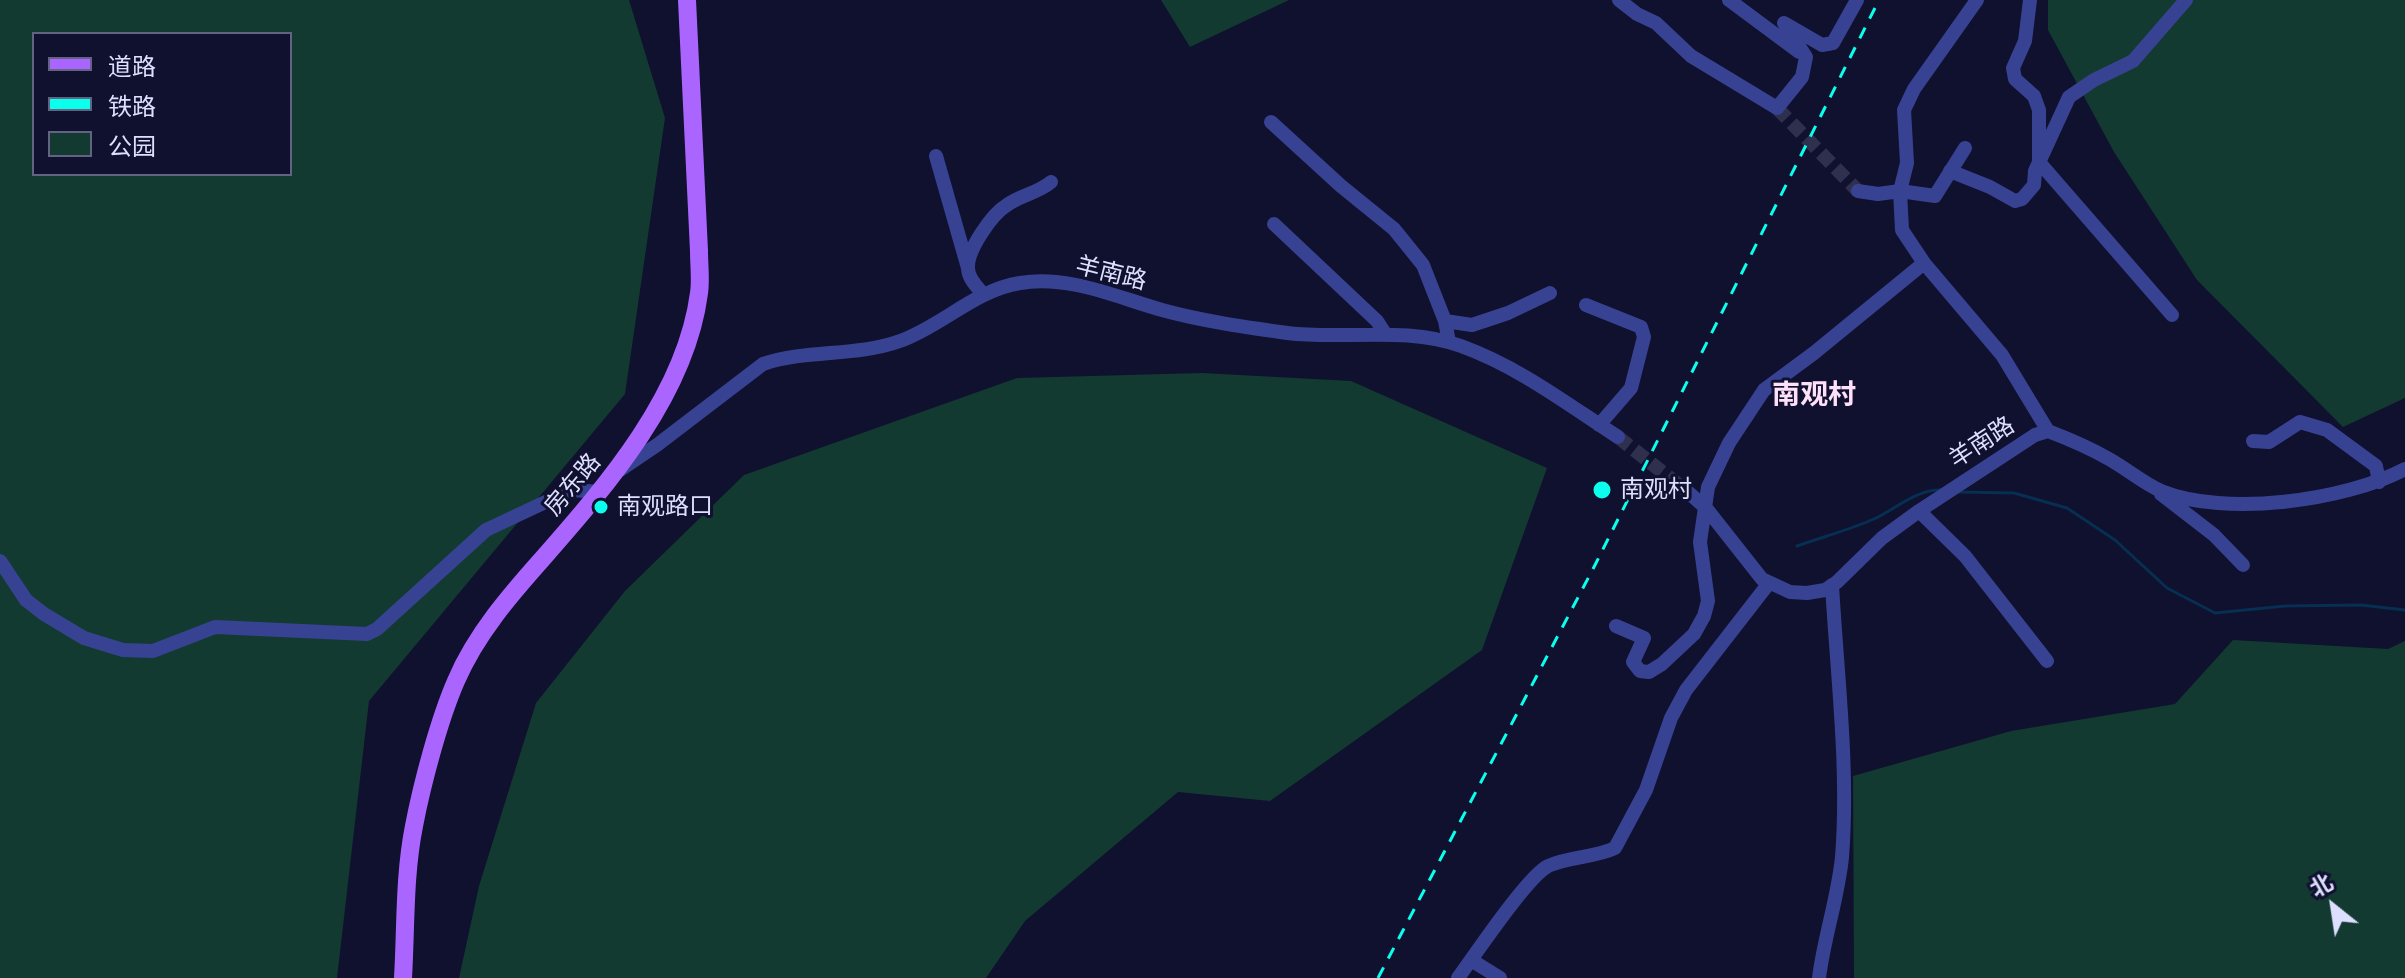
<!DOCTYPE html>
<meta charset="utf-8">
<style>
body{margin:0}
#map{position:relative;width:2405px;height:978px;overflow:hidden;background:#10102f;font-family:"PT Sans","Noto Sans SC",sans-serif}
canvas{display:block}
.legend{position:absolute;left:32px;top:32px;width:260px;height:144px;box-sizing:border-box;background:#10102f;border:2px solid #626382;margin:0;padding:10px 14px;list-style:none;font-size:24px;color:#dedfff}
.legend li{display:flex;align-items:center;gap:16px;height:40px}
.legend b{width:40px;border:2px solid #626382}
.north{position:absolute;left:2293px;top:866px;width:80px;height:80px;-webkit-text-stroke:6px #10102f;paint-order:stroke;rotate:330deg;font-size:22px;font-weight:700;line-height:32px;text-align:center;color:#dedfff}
.north::after{content:'';display:block;margin:auto;width:28px;height:36px;background:#dedfff;clip-path:polygon(50% 0,100% 100%,50% 72%,0 100%)}
</style>
<div id="map">
<canvas width="2405" height="978"></canvas>
<ul class="legend">
<li><b style="height:10px;background:#ab65ff"></b>道路</li>
<li><b style="height:10px;background:#0affed"></b>铁路</li>
<li><b style="height:22px;background:#123a31"></b>公园</li>
</ul>
<div class="north">北</div>
</div>
<script>
const ctx = document.querySelector('canvas').getContext('2d');
ctx.lineJoin = 'round';
function paint(path, color) { ctx.fillStyle = color; ctx.fill(path, 'evenodd'); }
function strokePath(path, color, width, dash) { ctx.strokeStyle = color; ctx.lineWidth = width; ctx.lineCap = dash ? 'butt' : 'round'; ctx.setLineDash(dash || []); ctx.stroke(path); }
function drawText(font, color, halo, rows, align = 'center') {
  ctx.font = font + ' "PT Sans","Noto Sans SC",sans-serif'; ctx.lineWidth = 6; ctx.setLineDash([]); ctx.textBaseline = 'middle'; ctx.strokeStyle = halo; ctx.fillStyle = color; for (const [text, x, y, turn = 0] of rows) {
    ctx.save(); ctx.translate(x, y); ctx.rotate((+turn || 0) * Math.PI / 180); ctx.textAlign = isNaN(turn) ? turn : align; if (halo) ctx.strokeText(text, 0, 0); ctx.fillText(text, 0, 0); ctx.restore();
  }
}
paint(new Path2D(`
 M 0,0 L 629,0 L 665,118 L 625,394 L 369,701 L 337,978 L 0,978 ZM 34,34 L 290,34 L 290,174 L 34,174 Z
 M 1161,0 L 1289,0 L 1190,47 Z
 M 2048,0 L 2405,0 L 2405,398 L 2343,427 L 2197,280 L 2114,152 L 2048,30 Z
 M 1202,373 L 1351,381 L 1547,468 L 1482,650 L 1270,801 L 1178,792 L 1025,921 L 986,978 L 459,978 L 479,886 L 536,703 L 625,591 L 744,475 L 1017,378 Z
 M 2233,640 L 2388,649 L 2405,641 L 2405,978 L 1854,978 L 1853,776 L 2011,731 L 2175,704 Z`), '#123a31');
strokePath(new Path2D(`
 M 1957,492 L 2014,493 L 2067,508 L 2115,540 L 2167,588 L 2215,613 L 2285,606 L 2361,605 L 2405,610
 M 1797,546 C 1822,537 1849,530 1874,519 C 1894,510 1918,488 1942,490`), '#062f51', 3);
strokePath(new Path2D(`
 M 1777,108 L 1858,191
 M 1618,437 L 1689,493`), '#2f2f4e', 14, [14, 7]);
strokePath(new Path2D(`
 M 1619,0 L 1637,14 L 1656,23 L 1691,56 L 1777,108 L 1802,77 L 1806,57 L 1784,23 L 1822,45 L 1833,43 L 1857,0
 M 1729,0 L 1799,52
 M 2030,0 L 2025,41 L 2013,68 L 2015,79 L 2034,96 L 2039,110 L 2039,162 L 2172,315
 M 1271,122 L 1341,186 L 1394,229 L 1423,265 L 1445,321 L 1449,342
 M 936,156 L 968,268
 M 1950,171 L 1990,187 L 2015,201 L 2022,199 L 2034,185 L 2035,171 L 2069,97 L 2094,80 L 2133,61 L 2186,0
 M 1858,191 L 1878,194 L 1900,191 L 1935,196 L 1965,148
 M 1274,224 L 1377,321 L 1386,335
 M 1924,263 L 2002,355 L 2048,431
 M 984,295 C 978,288 968,279 968,268 C 967,250 992,214 1007,205 C 1021,195 1038,193 1051,182
 M 1586,305 L 1641,327 L 1644,337 L 1631,388 L 1599,425
 M 1445,321 L 1472,325 L 1508,313 L 1550,293
 M 2253,441 L 2269,442 L 2300,422 L 2327,430 L 2376,466 L 2379,482
 M 620,470 L 657,445 L 763,364 C 808,349 855,357 900,341 C 942,326 975,290 1020,283 C 1069,275 1116,297 1162,310 C 1202,321 1245,327 1287,333 C 1345,340 1405,326 1461,346 C 1519,367 1567,404 1618,437
 M 1689,493 L 1706,508 L 1762,579 L 1790,592 L 1807,593 L 1825,590 L 1837,582 L 1882,538 L 1919,511 L 2035,435 L 2048,431 C 2069,439 2090,448 2109,459 C 2127,469 2143,483 2161,491 C 2225,517 2345,501 2405,469
 M 2161,494 L 2214,535 L 2243,565
 M 1919,511 L 1965,556 L 2047,661
 M 0,561 L 26,600 L 44,614 L 84,638 L 123,650 L 153,651 L 215,627 L 367,634 L 377,629 L 486,530 L 571,490 L 601,492
 M 1616,626 L 1644,638 L 1633,662 L 1640,671 L 1649,672 L 1662,664 L 1694,634 L 1704,616 L 1708,601 L 1700,542 L 1708,487 L 1729,443 L 1764,390 L 1814,353 L 1924,263 L 1902,230 L 1900,191 L 1907,163 L 1904,110 L 1914,89 L 1977,0
 M 1471,960 L 1500,978
 M 1458,978 C 1475,955 1527,877 1548,866 C 1570,856 1594,858 1615,848 L 1646,790 L 1671,718 L 1686,690 L 1769,583
 M 1819,978 C 1824,937 1838,898 1842,857 C 1849,768 1837,674 1832,585`), '#374392', 14);
strokePath(new Path2D(`
 M 403,978 C 406,928 404,876 414,826 C 422,784 439,720 456,681 C 476,634 511,594 544,557 C 608,484 686,394 699,293 C 701,280 699,265 699,251 L 687,0`), '#ab65ff', 18);
strokePath(new Path2D(`
 M 1378,978 L 1594,567 L 1879,0`), '#0affed', 3, [12, 10]);
for (const [x, y, r, color] of [
 [1602,490,10,"#0affed"],
 [601,507,8,"#0affed"]
]) { const dot = new Path2D(); dot.arc(x, y, r, 0, 2 * Math.PI); ctx.fillStyle = color; ctx.fill(dot); strokePath(dot, '#10102f', 3); }
drawText('24px', '#dedfff', '#10102f', [
 ["羊南路",1111,274,14],
 ["羊南路",1982,443,-33],
 ["房东路",573,485,-50]
]);
drawText('24px', '#dedfff', '#10102f', [
 ["南观村",1620,490],
 ["南观路口",617,507]
], 'left');
drawText('bold 28px', '#ffe0f9', '#10102f', [
 ["南观村",1814,396]
]);
</script>
